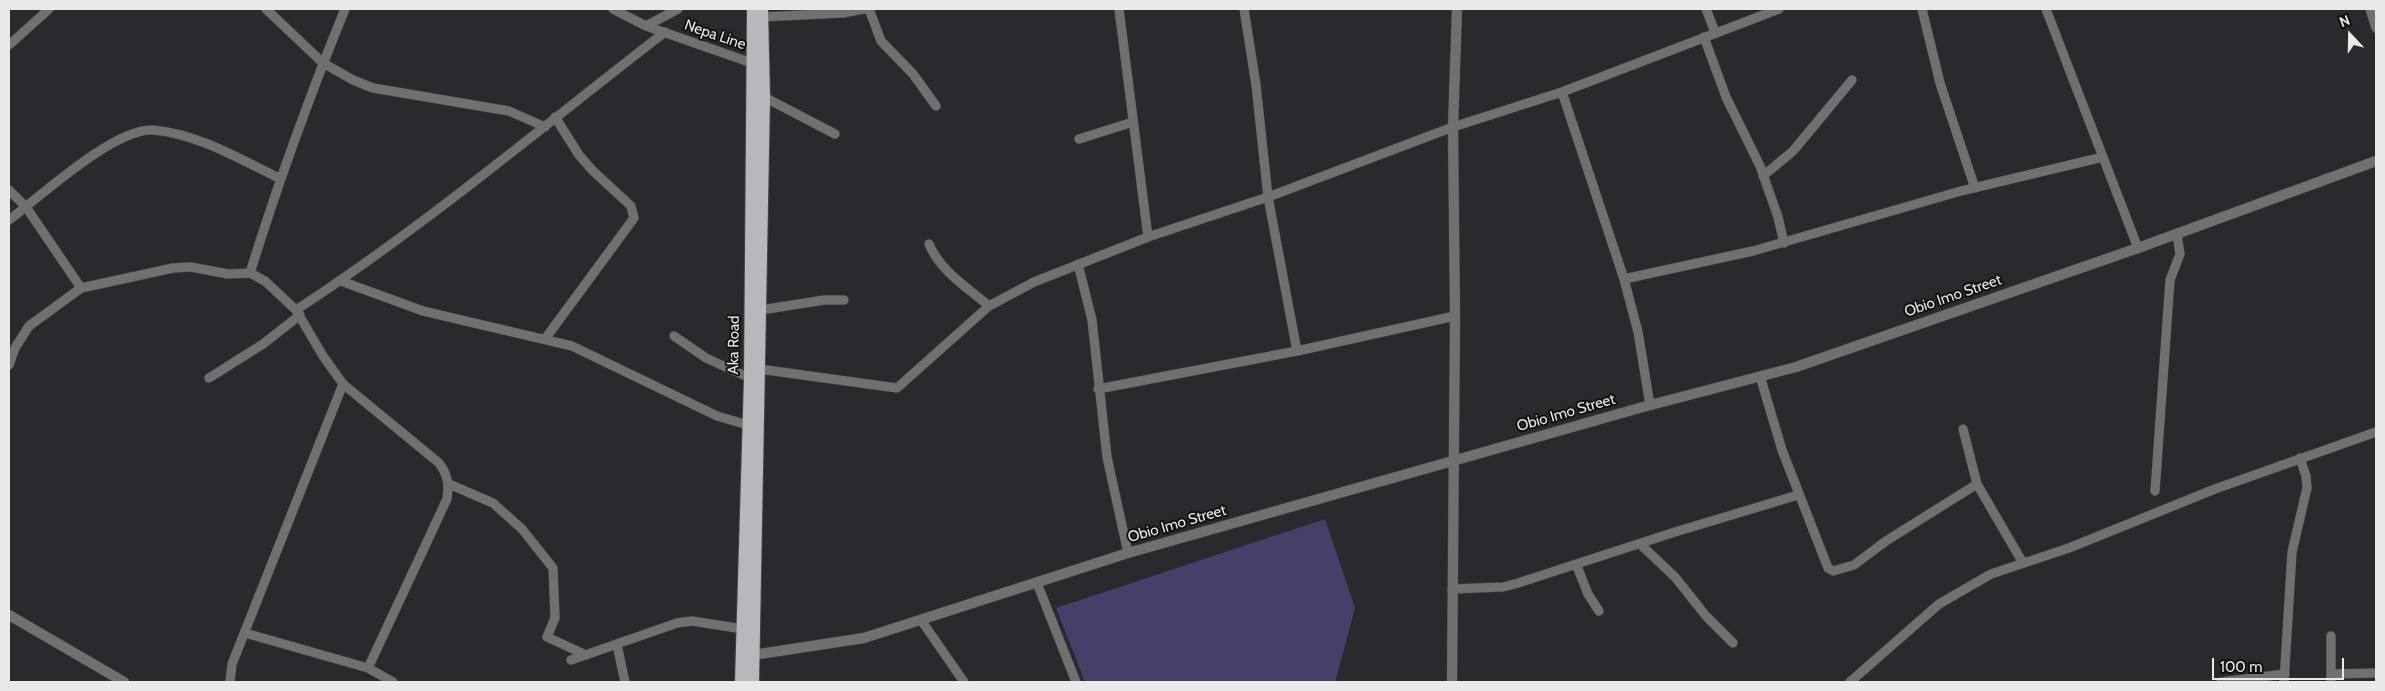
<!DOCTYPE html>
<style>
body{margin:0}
#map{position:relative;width:2385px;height:691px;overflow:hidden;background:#2a292e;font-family:Cabin,sans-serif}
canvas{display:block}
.frame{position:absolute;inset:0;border:10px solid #e9e9ec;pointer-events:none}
.north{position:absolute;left:2325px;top:10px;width:50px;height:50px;-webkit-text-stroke:4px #121214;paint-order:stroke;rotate:339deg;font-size:14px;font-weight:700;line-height:20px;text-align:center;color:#e9e9ec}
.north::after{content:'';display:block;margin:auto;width:18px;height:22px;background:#e9e9ec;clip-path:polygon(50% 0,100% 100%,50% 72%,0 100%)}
.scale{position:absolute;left:2212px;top:658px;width:132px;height:22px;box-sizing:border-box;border:2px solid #e9e9ec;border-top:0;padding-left:6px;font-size:15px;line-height:18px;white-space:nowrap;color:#e9e9ec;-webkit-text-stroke:4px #121214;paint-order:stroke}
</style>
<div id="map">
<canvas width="2385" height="691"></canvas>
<div class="frame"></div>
<div class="north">N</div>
<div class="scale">100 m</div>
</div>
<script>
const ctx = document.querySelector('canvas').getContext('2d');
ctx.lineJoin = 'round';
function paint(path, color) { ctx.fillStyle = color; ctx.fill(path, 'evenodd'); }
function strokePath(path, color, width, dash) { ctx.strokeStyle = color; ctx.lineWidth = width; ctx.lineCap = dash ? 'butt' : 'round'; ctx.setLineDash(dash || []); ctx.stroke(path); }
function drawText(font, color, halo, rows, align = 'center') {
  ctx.font = font + ' Cabin,sans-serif'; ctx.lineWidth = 4; ctx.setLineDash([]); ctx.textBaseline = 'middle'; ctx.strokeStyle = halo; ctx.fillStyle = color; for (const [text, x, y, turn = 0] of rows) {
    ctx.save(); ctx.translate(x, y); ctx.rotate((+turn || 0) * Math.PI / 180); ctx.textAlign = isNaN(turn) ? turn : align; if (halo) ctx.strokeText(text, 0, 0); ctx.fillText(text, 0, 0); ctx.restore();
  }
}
paint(new Path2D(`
 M 1325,519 L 1355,608 L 1336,679 L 1337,682 L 1085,682 L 1056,608 Z`), '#483f68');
const minor = new Path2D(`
 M 266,9 L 323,63 L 353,80 L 373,88 L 509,111 L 545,127
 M 613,9 L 646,26 L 752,63
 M 869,9 L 881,41 L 913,74 L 936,106
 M 1119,9 L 1148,237
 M 1244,9 L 1256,85 L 1268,197 L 1297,351
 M 1706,9 L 1715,32
 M 1922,9 L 1940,83 L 1975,188
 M 2046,9 L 2138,248
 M 2370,9 L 2376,28
 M 762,17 L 843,13 L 864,9
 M 646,26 L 678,9
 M 1704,37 L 1726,97 L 1760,166 L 1778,217 L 1784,243
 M 9,45 L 49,9
 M 1562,92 L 1624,279 L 1638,332 L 1650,405
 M 764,97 L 835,134
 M 1079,139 L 1133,122
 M 1763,176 L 1793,151 L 1852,80
 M 9,190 L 26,207 L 81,288
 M 9,220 C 41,196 114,128 153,130 C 199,134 241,160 281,179
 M 929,244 C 940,271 968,288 989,306
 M 1078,264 L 1092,320 L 1107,457 L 1128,553
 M 250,273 C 278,183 310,95 345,9
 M 1624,279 L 1753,251 L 1961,191 L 2103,157
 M 341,281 L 423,311 L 572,346 L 717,416 L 748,425
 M 296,310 L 323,356 L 343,384 L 439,463 C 448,475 449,484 447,499 L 368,668
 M 761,310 L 824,300 L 844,300
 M 674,336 L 706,358 L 750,378
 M 545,339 L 634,218 L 631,206 L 593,171 L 579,155 L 555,117
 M 9,365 L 15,348 L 29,326 L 81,288 L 173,268 L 191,267 L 228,274 L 250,273 L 265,281 L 296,310 C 425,226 543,126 665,32
 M 759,369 L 897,388 L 989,306 L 1034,282 L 1148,237 L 1268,197 L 1453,127 L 1562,92 L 1779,9
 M 1760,376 L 1782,450 L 1828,568 L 1833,571 L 1854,565 L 1886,541 L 1977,484
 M 209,378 L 263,344 L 300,315
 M 1098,389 L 1297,351 L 1455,316
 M 1963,429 L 1977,484 L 2023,563
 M 449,484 L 493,503 L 522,529 L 553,568 L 555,618 L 547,637 L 586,655
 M 2155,491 L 2170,280 L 2180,254 L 2177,234
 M 1640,544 L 1675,577 L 1706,616 L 1733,643
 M 1576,564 L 1588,594 L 1599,611
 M 1037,583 L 1076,682
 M 1452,589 L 1503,587 L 1518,583 L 1675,532 L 1798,495
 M 921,620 L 964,682
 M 245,633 L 368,668 L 393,682
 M 617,645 L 625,682
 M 571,660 L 677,623 L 692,621 L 743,629
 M 2331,674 L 2376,673
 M 230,682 L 232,664 L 343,384
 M 1850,682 L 1939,604 L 1991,574 L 2069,548 L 2215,489 L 2376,432
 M 2221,682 L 2285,674
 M 2284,682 L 2292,552 L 2307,488 L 2306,476 L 2300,458
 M 2331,682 L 2331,636`);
const tertiary = new Path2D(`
 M 9,615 L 124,682
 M 753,655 L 864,638 L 1128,553 L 1643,407 L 1796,367 L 2138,248 L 2376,161
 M 1452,682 L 1455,316 L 1453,127 L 1457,9`);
const primary = new Path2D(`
 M 741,682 L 750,378 L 753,9
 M 753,682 L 764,97 L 762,9`);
strokePath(minor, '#454449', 10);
strokePath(tertiary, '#454449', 11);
strokePath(primary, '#454449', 14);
strokePath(minor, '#707073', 9);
strokePath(tertiary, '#707073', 10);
strokePath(primary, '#b7b7bc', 12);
drawText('15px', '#e9e9ec', '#121214', [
 ["Nepa Line",715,35,19],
 ["Obio Imo Street",1953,296,-19],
 ["Aka Road",734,345,-89],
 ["Obio Imo Street",1566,413,-16],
 ["Obio Imo Street",1177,524,-16]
]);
</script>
